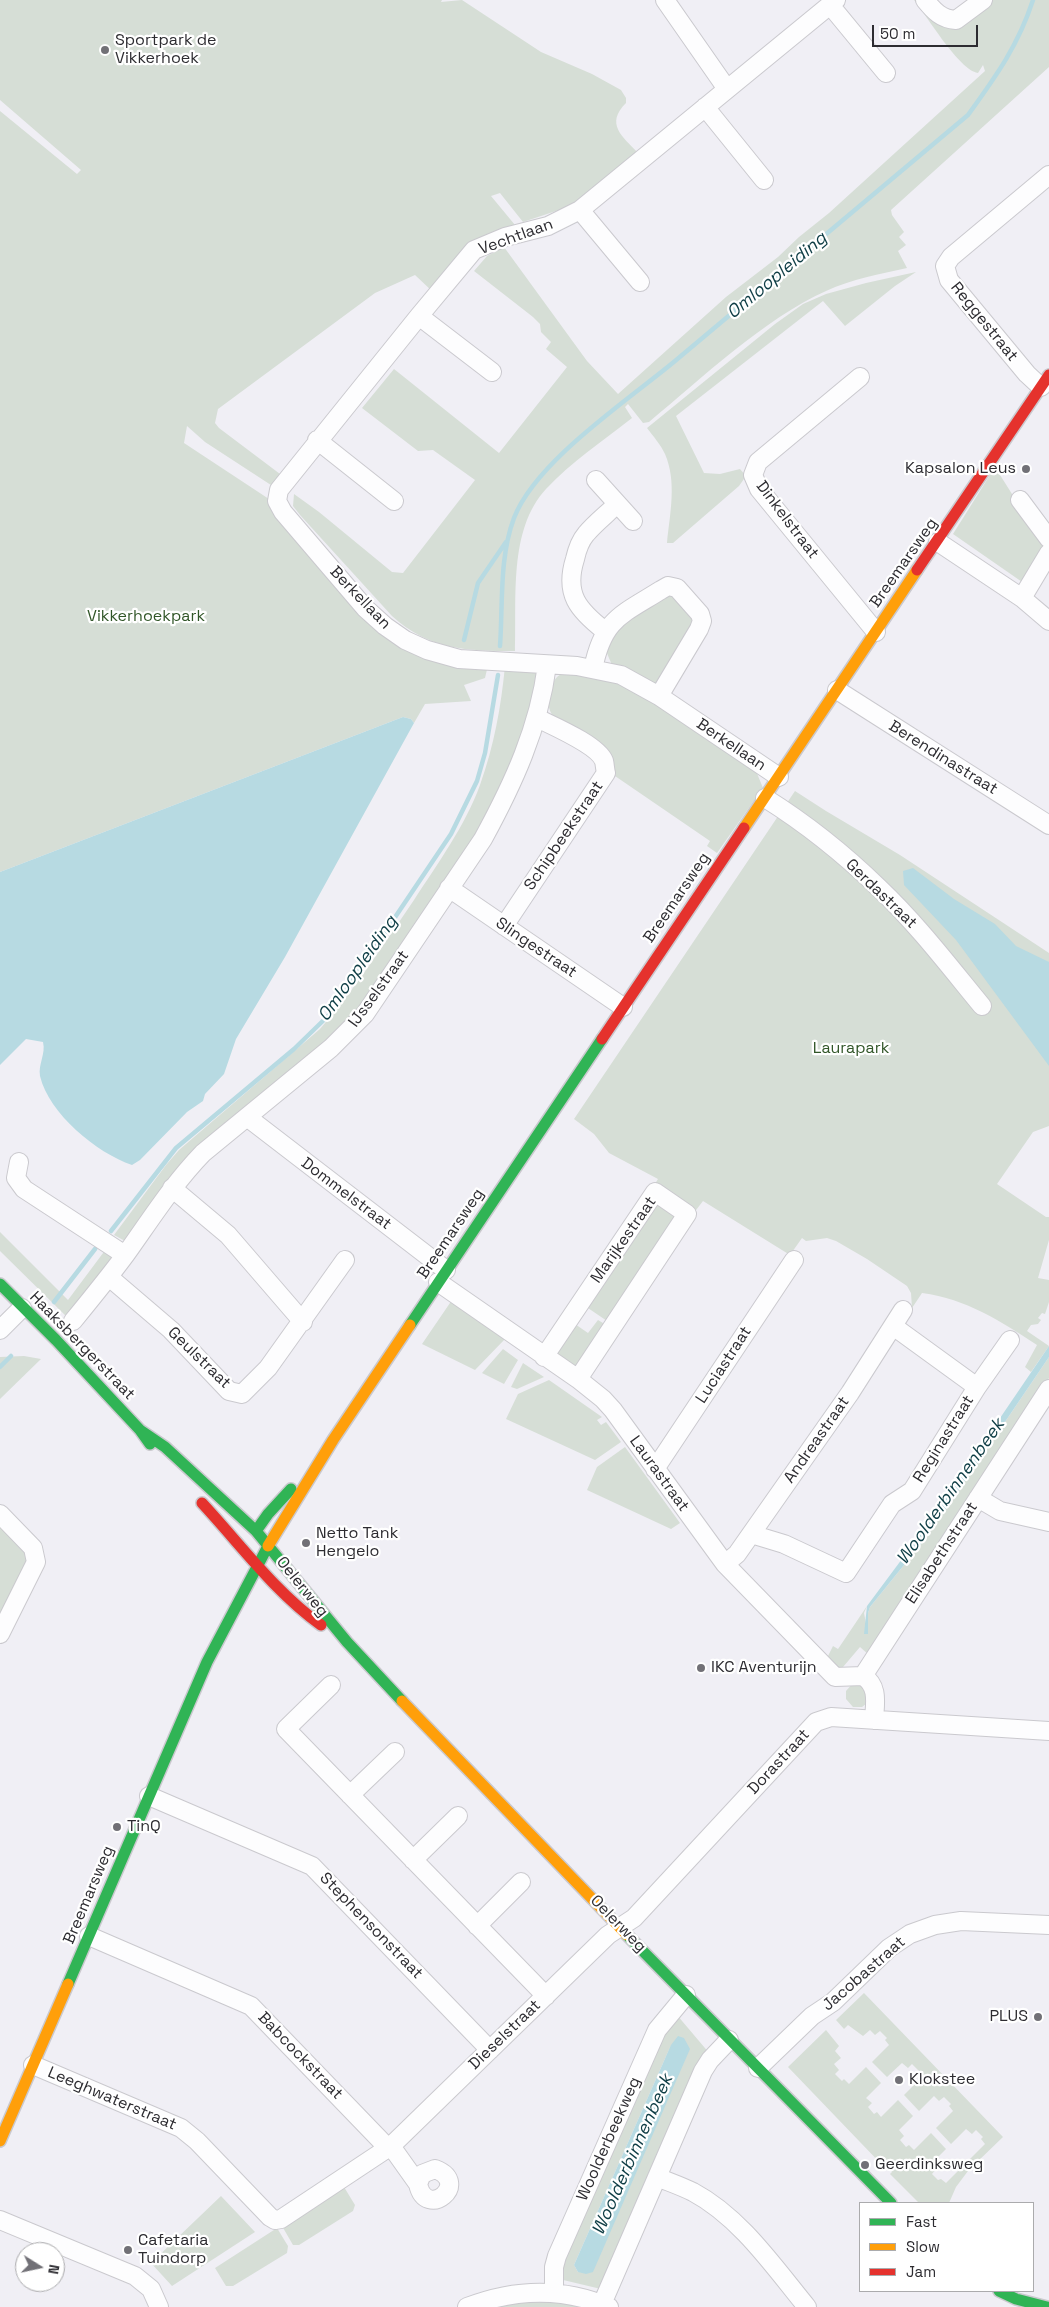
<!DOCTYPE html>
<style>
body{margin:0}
#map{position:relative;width:1049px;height:2307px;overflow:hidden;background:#f0eff5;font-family:"Space Grotesk",sans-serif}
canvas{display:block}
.legend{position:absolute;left:859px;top:2202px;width:175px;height:90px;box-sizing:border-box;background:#fff;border:1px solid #ababad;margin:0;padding:6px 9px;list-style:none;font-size:15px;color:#2d2c31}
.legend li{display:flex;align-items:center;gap:10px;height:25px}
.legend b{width:25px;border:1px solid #ababad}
.north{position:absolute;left:15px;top:2242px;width:50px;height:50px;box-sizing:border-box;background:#fff;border:1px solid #ababad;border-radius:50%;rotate:100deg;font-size:14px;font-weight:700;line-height:20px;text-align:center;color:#2d2c31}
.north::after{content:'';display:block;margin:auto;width:18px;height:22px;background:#717076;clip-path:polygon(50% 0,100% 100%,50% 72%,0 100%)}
.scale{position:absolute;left:872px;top:25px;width:106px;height:22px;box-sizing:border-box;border:2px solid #2d2c31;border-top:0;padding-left:6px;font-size:15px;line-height:18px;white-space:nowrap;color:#2d2c31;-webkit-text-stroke:4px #fff;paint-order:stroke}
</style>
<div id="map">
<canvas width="1049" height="2307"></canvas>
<ul class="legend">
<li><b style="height:6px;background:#30b455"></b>Fast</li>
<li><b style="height:6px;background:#ff9f0a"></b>Slow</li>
<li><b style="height:6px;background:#e5322d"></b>Jam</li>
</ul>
<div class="north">N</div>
<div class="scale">50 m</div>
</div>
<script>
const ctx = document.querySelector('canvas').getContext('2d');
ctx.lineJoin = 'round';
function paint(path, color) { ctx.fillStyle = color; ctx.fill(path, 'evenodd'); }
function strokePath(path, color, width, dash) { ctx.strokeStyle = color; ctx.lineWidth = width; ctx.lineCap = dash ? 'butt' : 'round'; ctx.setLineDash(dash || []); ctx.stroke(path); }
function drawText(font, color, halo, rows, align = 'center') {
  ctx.font = font + ' "Space Grotesk",sans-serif'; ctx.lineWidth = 4.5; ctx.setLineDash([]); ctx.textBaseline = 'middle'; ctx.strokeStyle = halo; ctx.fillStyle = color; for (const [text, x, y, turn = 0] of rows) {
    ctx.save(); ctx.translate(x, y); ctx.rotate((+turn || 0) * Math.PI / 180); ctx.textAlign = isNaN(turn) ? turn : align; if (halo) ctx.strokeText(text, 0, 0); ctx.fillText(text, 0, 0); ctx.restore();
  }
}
paint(new Path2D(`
 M 0,0 L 442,0 L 441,2 L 462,0 L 541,52 L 592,74 L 621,90 L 626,98 L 626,103 C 605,124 622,136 638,153 L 589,194 L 568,207 L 523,222 L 500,193 L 491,196 L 515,225 L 496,232 L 433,292 L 415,275 L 375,293 L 218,409 L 215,423 L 219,428 L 284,477 L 274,487 L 205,442 L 187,426 L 184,443 L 275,503 L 373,620 L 488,665 L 485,678 L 464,685 L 471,701 L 425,704 L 414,723 L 411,719 L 403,717 L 0,872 L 0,111 L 77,174 L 81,170 L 0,100 Z
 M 914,0 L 936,0 L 953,17 L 986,0 L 1049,0 L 1049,67 L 891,210 L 892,215 L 904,232 L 899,237 L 906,245 L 898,251 L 907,268 C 880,274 852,279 826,291 C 764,319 702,378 649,422 L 643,423 L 628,404 L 625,407 L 632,418 C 603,441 571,462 546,489 C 508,530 517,600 515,651 C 467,651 429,650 392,616 L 300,515 L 293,506 L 294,494 L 319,512 L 392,572 L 403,573 L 475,480 L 433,450 L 418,451 L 362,408 L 394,369 L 499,453 L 567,367 L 546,349 L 551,342 L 541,332 L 540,324 L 533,317 L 474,271 L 487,256 L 504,247 L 587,361 L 618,394 L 726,297 L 778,257 L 799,237 L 829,213 L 985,71 L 983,65 L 978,73 C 959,70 927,16 914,0 Z
 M 916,272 L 895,286 L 845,326 L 823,301 L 676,416 L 704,473 L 720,474 L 740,469 L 746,476 L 739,486 L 673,543 L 667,543 C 670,513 677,482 665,454 C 661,445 653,436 647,428 L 775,324 L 803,304 L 826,294 L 866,283 Z
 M 995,467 L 1046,548 L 1025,584 L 953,534 Z
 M 672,592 L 698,619 L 656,686 L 612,665 L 606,651 L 614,633 L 625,622 Z
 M 505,666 L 535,668 L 541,682 L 497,806 L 364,1006 L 125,1241 L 114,1235 L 166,1165 L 179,1150 L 320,1029 C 355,989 384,944 414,900 C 438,863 465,826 480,785 C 494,746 501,707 505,666 Z
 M 563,673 L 591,673 L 638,690 L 756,771 L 763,788 L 717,853 L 707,846 L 710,841 L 615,776 L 616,773 L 553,716 C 544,704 548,680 563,673 Z
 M 795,791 L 826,811 L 900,855 L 1049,953 L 1049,1126 L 1033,1132 L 997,1184 L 1046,1217 L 1049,1217 L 1049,1240 L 1038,1278 L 1049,1280 L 1049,1302 L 1045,1314 L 1042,1313 L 1038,1318 L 1041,1320 L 1038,1324 L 1031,1325 L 1027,1331 L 1049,1346 L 1031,1372 L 1025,1367 L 1037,1345 C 1000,1321 967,1299 922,1293 L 912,1308 L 911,1293 L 907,1286 L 867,1259 L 836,1241 L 827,1238 L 806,1241 L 802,1238 L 790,1255 L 703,1201 L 693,1214 L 653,1187 L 658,1179 L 609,1153 L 594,1134 L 574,1119 Z
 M 658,1203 L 676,1215 L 610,1323 L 585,1306 Z
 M 0,1232 L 68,1300 L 109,1245 L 123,1254 L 72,1322 L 0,1251 Z
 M 452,1300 L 505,1339 L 475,1370 L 422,1344 Z
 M 598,1320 L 608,1326 L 576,1367 L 559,1359 L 555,1349 L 572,1322 L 588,1333 Z
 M 503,1349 L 518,1360 L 504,1384 L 482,1373 Z
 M 24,1356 L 41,1359 L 0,1399 L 0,1357 Z
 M 1049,1357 L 1049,1378 L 869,1655 L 860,1647 L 843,1667 L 838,1667 L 828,1656 L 833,1646 L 838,1649 L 867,1606 L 864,1613 L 868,1634 L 868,1613 L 870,1607 L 921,1544 L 934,1522 L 946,1509 Z
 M 523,1363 L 544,1377 L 517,1389 L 511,1387 Z
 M 549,1380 L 602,1417 L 597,1420 L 601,1425 L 606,1422 L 621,1442 L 595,1460 L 506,1419 L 518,1394 Z
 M 625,1447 L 680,1523 L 671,1529 L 587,1490 L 597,1467 Z
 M 0,1520 L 24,1544 L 29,1558 L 0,1621 Z
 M 853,1683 L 867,1686 L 866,1704 L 862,1707 L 853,1707 L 846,1699 L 846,1691 Z
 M 864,1993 L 1003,2137 L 973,2166 L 968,2161 L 985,2144 L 981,2139 L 983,2137 L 976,2130 L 972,2134 L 966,2129 L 951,2144 L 936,2128 L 953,2111 L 949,2106 L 951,2104 L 944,2097 L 939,2101 L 934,2096 L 919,2111 L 904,2095 L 921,2078 L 917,2073 L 919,2071 L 912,2064 L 908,2068 L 902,2063 L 887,2077 L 872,2062 L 889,2045 L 885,2040 L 887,2038 L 880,2031 L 875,2035 L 870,2030 L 863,2036 L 848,2025 L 844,2029 L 836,2020 Z
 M 677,2015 L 710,2054 L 601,2289 L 559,2279 L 560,2268 L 662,2035 ZM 671,2045 L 578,2272 L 574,2265 Z
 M 826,2030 L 839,2046 L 835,2051 L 841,2058 L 834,2064 L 839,2070 L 835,2074 L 842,2081 L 844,2079 L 849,2084 L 866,2067 L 881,2083 L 866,2098 L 872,2103 L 868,2107 L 874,2114 L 877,2112 L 881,2117 L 898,2100 L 913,2116 L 899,2130 L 904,2136 L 900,2140 L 906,2147 L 909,2145 L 914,2150 L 931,2133 L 946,2149 L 931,2164 L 936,2169 L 932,2174 L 938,2180 L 941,2179 L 946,2183 L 963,2166 L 968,2171 L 956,2187 L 949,2203 L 919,2203 L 890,2174 L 892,2172 L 886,2165 L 884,2167 L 788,2067 Z
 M 344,2187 L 355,2205 L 353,2211 L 299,2245 L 293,2245 L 282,2226 Z
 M 221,2196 L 255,2232 L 172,2286 L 151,2263 Z
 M 277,2228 L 288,2246 L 287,2253 L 233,2286 L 226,2286 L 215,2268 Z
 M 549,2299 L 587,2307 L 486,2307 L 511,2301 Z`), '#d6ded6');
paint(new Path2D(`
 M 403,717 L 411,719 L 414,723 L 285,957 L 236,1039 L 224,1074 L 205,1094 L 203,1101 L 187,1112 L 140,1160 L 132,1165 C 97,1153 49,1114 40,1076 C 38,1064 46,1054 43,1042 L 26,1039 L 0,1065 L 0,872 Z
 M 913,868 L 954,899 L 995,924 L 1016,946 L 1049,962 L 1049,1066 L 956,940 L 904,885 L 903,871 Z
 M 1049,1346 L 1049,1357 L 946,1509 L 934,1522 L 921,1544 L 870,1607 L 868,1613 L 868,1634 L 864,1634 L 867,1606 L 928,1524 Z
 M 678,2036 L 684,2038 L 690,2049 L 593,2272 L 586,2274 L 578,2272 L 574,2265 L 671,2045 Z`), '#b7dae2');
strokePath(new Path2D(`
 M 464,640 L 478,583 L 506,542
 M 500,646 C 503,604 499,558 514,518 C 536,461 627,401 675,361 C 773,279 870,197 968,115 C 996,76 1018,46 1033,0
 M 111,1231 L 176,1148 L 294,1049 L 330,1014 L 451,834 L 477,781 L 485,753 L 498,675
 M 54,1302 L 95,1249
 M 0,1367 L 11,1356`), '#b7dae2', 4.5);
const street = new Path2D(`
 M 665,0 L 727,89
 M 925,0 C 934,11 941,19 956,20 L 983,0
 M 830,5 L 886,73
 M 705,107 L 764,180
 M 580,210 L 640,282
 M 419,316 L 492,372
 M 860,377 L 758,462 L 753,475 L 759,489 L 876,632
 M 1041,387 L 1027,374 L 949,280 L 945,266 L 951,257 L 1049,175
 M 317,440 L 394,501
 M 596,480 L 633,521
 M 1020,500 L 1049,539
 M 938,542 L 1022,598 L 1049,621
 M 1022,598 L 1049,553
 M 605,631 C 578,610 564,594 575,559 C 577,550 580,541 586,534 C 595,523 607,514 617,504
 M 593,669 C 603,619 621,615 661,590 L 668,586 L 677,588 L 700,614 L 702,621 L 699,629 L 659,696
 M 837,690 L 1049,825
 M 779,777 L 659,696 L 621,675 L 577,666 L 459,659 L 427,650 L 405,640 L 385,626 L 365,608 L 283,512 L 277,501 L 279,490 L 419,316 L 474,250 L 505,237 L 548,226 L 580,210 L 836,0
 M 765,798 C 805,823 845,855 879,888 C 917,924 949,966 982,1006
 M 449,888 L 623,1007
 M 504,926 L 606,773 C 605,770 605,765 604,761 C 598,745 553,726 537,718
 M 247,1117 L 446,1270
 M 19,1162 L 16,1178 L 24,1189 L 125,1255
 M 172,1188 L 228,1235 L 303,1322
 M 109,1277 L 171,1330 L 229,1391 L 242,1394 L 268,1368 L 345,1260
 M 438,1282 L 578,1379 L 603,1399 L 613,1410 L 725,1564 L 835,1677 L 863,1676
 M 73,1321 C 91,1299 109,1277 126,1254 C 151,1219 173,1184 203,1153 L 331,1048 L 365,1014 L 483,839 C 513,784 539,728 547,665
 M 0,1330 L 22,1308
 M 544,1357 L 655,1192 L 687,1214 L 578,1379
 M 977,1387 L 1010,1340
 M 655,1469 L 794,1260
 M 978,1498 L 1000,1511 L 1049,1522
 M 0,1514 L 33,1548 L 36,1562 L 0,1634
 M 751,1534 L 784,1544 L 846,1573 L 892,1504 L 912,1491 L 977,1387 L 893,1326
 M 725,1564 L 737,1554 L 850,1393 L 903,1310
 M 863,1676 L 1049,1389
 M 863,1676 C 879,1686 875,1703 874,1720
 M 331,1685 L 286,1729 L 546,1996
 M 350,1795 L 395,1752
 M 149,1796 L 312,1866 L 490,2050
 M 413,1860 L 458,1816
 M 477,1926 L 521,1882
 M 89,1936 L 251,2006 L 388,2148
 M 33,2065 L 181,2128 L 197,2141 L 270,2217 L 275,2220 L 281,2219 L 391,2146 L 608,1935 L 634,1918 L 816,1722 L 831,1717 L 1049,1731
 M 758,2068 L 812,2016 L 833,2002 L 889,1948 L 910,1934 L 935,1925 L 961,1921 L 1049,1925
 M 391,2146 L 418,2184 C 426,2221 472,2183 435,2169 L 422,2174 L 418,2184
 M 657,2177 C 669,2182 681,2186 693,2192 C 740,2217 774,2267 807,2307
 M 0,2220 L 135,2276 L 151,2289 L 159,2307
 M 554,2292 L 554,2267 L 557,2256 L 657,2030 L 686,1995
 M 602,2304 L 703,2071 L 710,2060 L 729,2040
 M 467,2307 C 514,2289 562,2287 609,2307`);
const fast = new Path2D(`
 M 0,1284 L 56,1340 L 140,1430 L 150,1444
 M 410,1325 L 602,1039
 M 140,1430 L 165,1447 L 256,1531 L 347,1642 L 402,1701
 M 256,1531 L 268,1514 L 291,1489
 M 627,1935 L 891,2203
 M 68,1984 L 207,1662 L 268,1546
 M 999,2291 L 1016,2299 L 1047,2307`);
const slow = new Path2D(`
 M 744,828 L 917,570
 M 268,1546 L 333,1440 L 410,1325
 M 402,1701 L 627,1935
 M 0,2141 L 68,1984`);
const jam = new Path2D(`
 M 917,570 L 1049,375
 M 602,1039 L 744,828
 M 202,1503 C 241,1545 274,1591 321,1625`);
strokePath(street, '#cac9ce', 20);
strokePath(fast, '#cac9ce', 14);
strokePath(slow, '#cac9ce', 14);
strokePath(jam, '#cac9ce', 14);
strokePath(street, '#fdfdfe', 18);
strokePath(fast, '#30b455', 11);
strokePath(slow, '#ff9f0a', 11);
strokePath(jam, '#e5322d', 11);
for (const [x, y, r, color] of [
 [105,50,5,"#717076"],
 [1026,469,5,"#717076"],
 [306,1543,5,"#717076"],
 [701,1668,5,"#717076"],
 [117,1827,5,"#717076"],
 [1038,2017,5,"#717076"],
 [899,2080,5,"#717076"],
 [865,2165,5,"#717076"],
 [128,2250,5,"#717076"]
]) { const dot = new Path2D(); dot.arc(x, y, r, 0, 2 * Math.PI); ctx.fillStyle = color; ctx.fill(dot); strokePath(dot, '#fff', 2); }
drawText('16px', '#2d2c31', '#fff', [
 ["Sportpark de",115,41],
 ["Vikkerhoek",115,59],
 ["Kapsalon Leus",1016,469,"right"],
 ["Netto Tank",316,1534],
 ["Hengelo",316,1552],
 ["IKC Aventurijn",711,1668],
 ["TinQ",127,1827],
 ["PLUS",1028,2017,"right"],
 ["Klokstee",909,2080],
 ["Geerdinksweg",875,2165],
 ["Cafetaria",138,2241],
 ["Tuindorp",138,2259]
], 'left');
drawText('16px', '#2d2c31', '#fff', [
 ["Vechtlaan",516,237,-20],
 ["Reggestraat",984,322,51],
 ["Dinkelstraat",787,520,53],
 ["Breemarsweg",904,563,-55],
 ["Berkellaan",360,598,46],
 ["Berkellaan",731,745,34],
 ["Berendinastraat",943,758,32],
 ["Schipbeekstraat",564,836,-56],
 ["Gerdastraat",881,894,44],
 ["Breemarsweg",677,898,-56],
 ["Slingestraat",536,948,34],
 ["IJsselstraat",379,989,-54],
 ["Dommelstraat",346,1194,37],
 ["Breemarsweg",451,1234,-56],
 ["Marijkestraat",624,1240,-55],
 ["Haaksbergerstraat",82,1346,46],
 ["Geulstraat",199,1358,44],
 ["Luciastraat",724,1365,-57],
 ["Reginastraat",944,1439,-58],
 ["Andreastraat",817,1440,-55],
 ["Laurastraat",659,1474,54],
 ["Elisabethstraat",942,1553,-57],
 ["Oelerweg",302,1587,51],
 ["Dorastraat",779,1762,-47],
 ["Breemarsweg",89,1895,-67],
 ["Oelerweg",618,1924,46],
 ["Stephensonstraat",371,1926,46],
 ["Jacobastraat",864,1974,-41],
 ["Dieselstraat",505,2035,-44],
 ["Babcockstraat",300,2056,46],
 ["Leeghwaterstraat",112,2099,23],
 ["Woolderbeekweg",609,2139,-66]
]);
drawText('16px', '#315628', '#fff', [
 ["Vikkerhoekpark",146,617],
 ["Laurapark",851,1049]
]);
drawText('italic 18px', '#0e3d45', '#fff', [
 ["Omloopleiding",777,276,-40],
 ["Omloopleiding",358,969,-55],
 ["Woolderbinnenbeek",951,1492,-55],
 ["Woolderbinnenbeek",633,2155,-66]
]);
</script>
